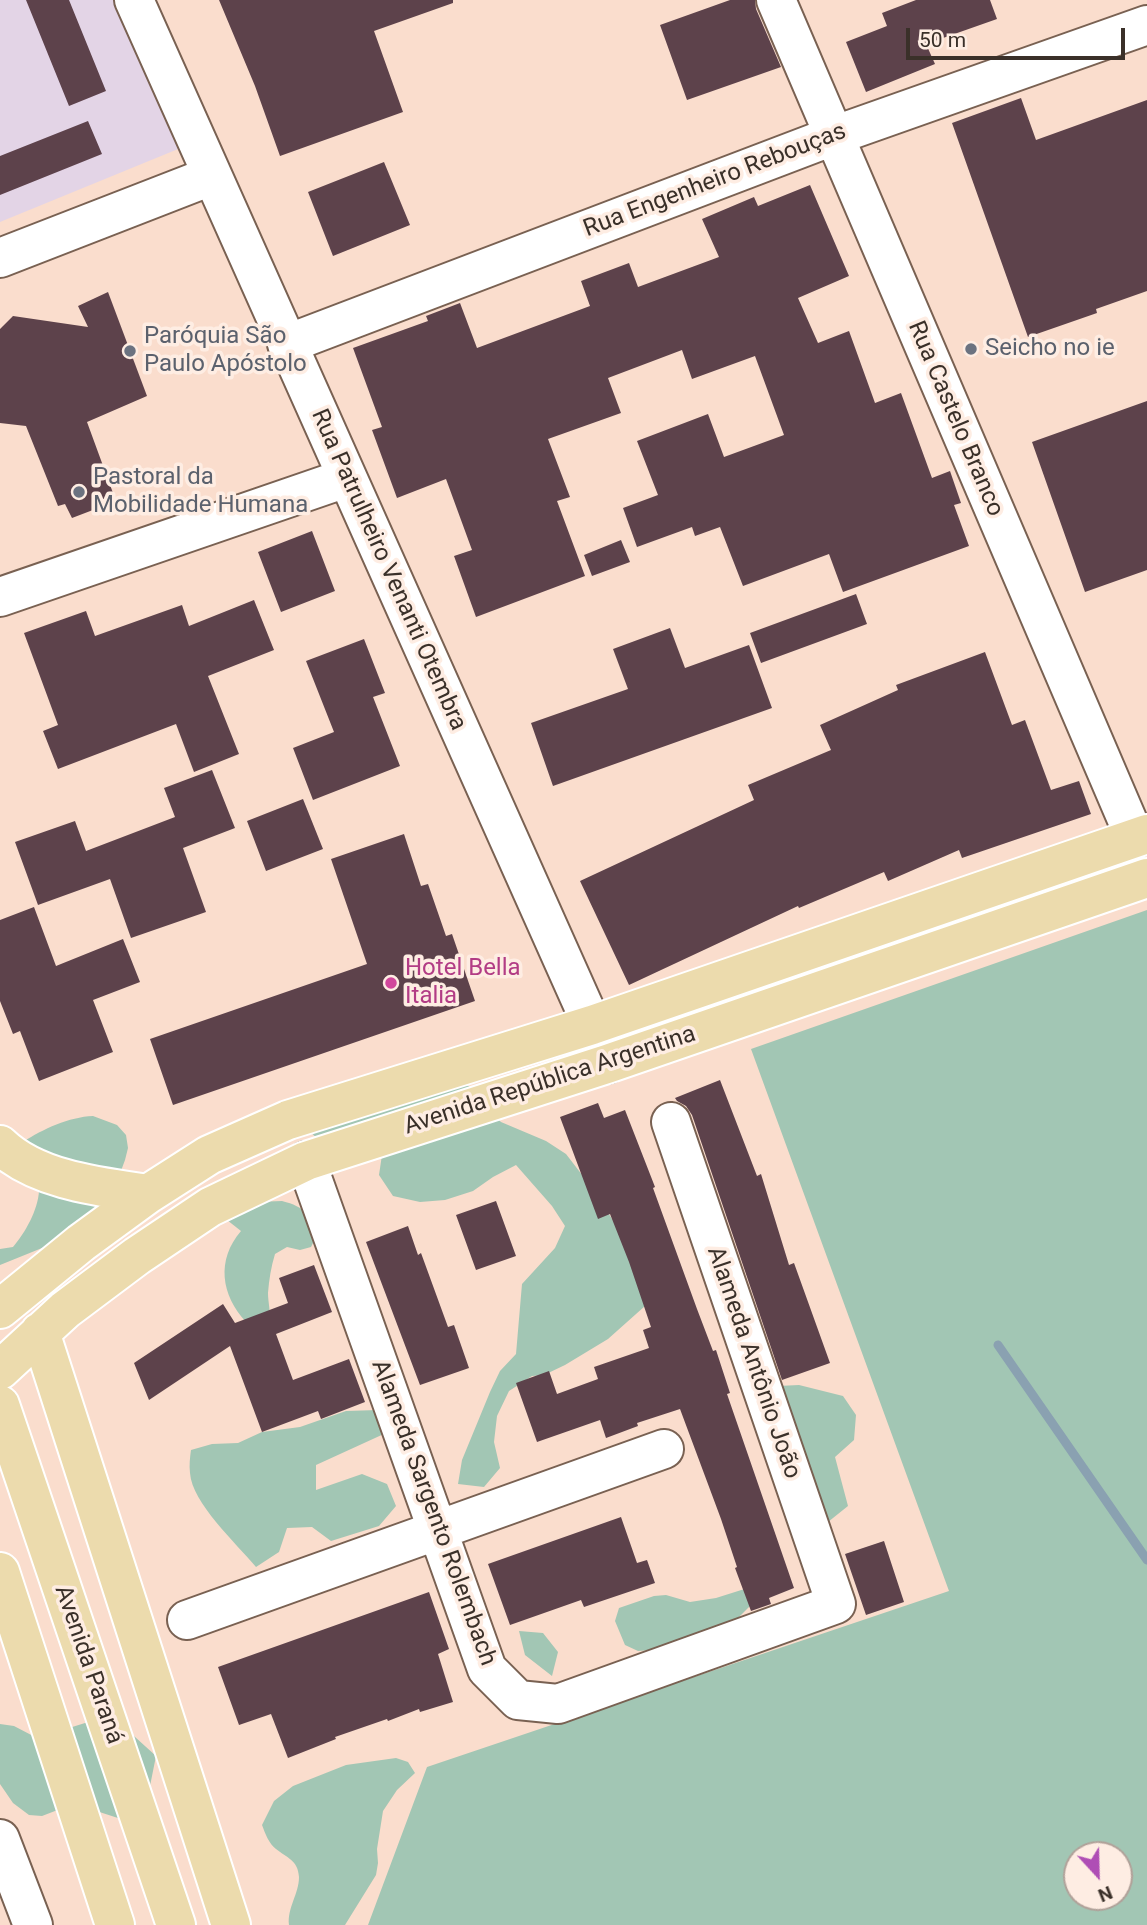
<!DOCTYPE html>
<meta charset="utf-8">
<style>
body{margin:0}
#map{position:relative;width:1147px;height:1925px;overflow:hidden;background:#faddcd;font-family:Roboto,sans-serif}
canvas{display:block}
.north{position:absolute;left:1063px;top:1841px;width:70px;height:70px;box-sizing:border-box;background:#feede3;border:2px solid #b0a199;border-radius:50%;rotate:158deg;font-size:19px;font-weight:700;line-height:28px;text-align:center;color:#3a3029}
.north::after{content:'';display:block;margin:auto;width:24px;height:32px;background:#af4eb5;clip-path:polygon(50% 0,100% 100%,50% 72%,0 100%)}
.scale{position:absolute;left:906px;top:28px;width:219px;height:32px;box-sizing:border-box;border:4px solid #3a3029;border-top:0;padding-left:9px;font-size:21px;line-height:24px;white-space:nowrap;color:#3a3029;-webkit-text-stroke:5px #feede3;paint-order:stroke}
</style>
<div id="map">
<canvas width="1147" height="1925"></canvas>
<div class="north">N</div>
<div class="scale">50 m</div>
</div>
<script>
const ctx = document.querySelector('canvas').getContext('2d');
ctx.lineJoin = 'round';
function paint(path, color) { ctx.fillStyle = color; ctx.fill(path, 'evenodd'); }
function strokePath(path, color, width, dash) { ctx.strokeStyle = color; ctx.lineWidth = width; ctx.lineCap = dash ? 'butt' : 'round'; ctx.setLineDash(dash || []); ctx.stroke(path); }
function drawText(font, color, halo, rows, align = 'center') {
  ctx.font = font + ' Roboto,sans-serif'; ctx.lineWidth = 7; ctx.setLineDash([]); ctx.textBaseline = 'middle'; ctx.strokeStyle = halo; ctx.fillStyle = color; for (const [text, x, y, turn = 0] of rows) {
    ctx.save(); ctx.translate(x, y); ctx.rotate((+turn || 0) * Math.PI / 180); ctx.textAlign = isNaN(turn) ? turn : align; if (halo) ctx.strokeText(text, 0, 0); ctx.fillText(text, 0, 0); ctx.restore();
  }
}
paint(new Path2D(`
 M 0,0 L 119,0 L 183,147 L 0,222 Z`), '#e3d4e6');
paint(new Path2D(`
 M 1147,910 L 1147,1925 L 368,1925 L 427,1767 L 949,1591 L 751,1049 ZM 1077,1855 L 1119,1855 L 1119,1897 L 1077,1897 Z
 M 446,1080 L 469,1086 L 483,1105 L 501,1122 L 546,1141 L 566,1154 L 596,1193 L 623,1237 L 645,1306 L 608,1339 L 565,1365 L 544,1375 L 532,1376 L 509,1391 L 497,1416 L 494,1442 L 500,1468 L 484,1487 L 458,1484 L 462,1460 L 490,1392 L 500,1371 L 516,1354 L 522,1284 L 555,1248 L 565,1226 L 552,1206 L 516,1165 L 493,1177 L 473,1191 L 445,1200 L 420,1202 L 393,1196 L 379,1175 L 383,1148 L 318,1139 L 309,1131 Z
 M 93,1116 L 117,1125 L 126,1135 L 128,1148 L 125,1160 L 108,1206 L 47,1246 L 0,1265 L 0,1249 L 13,1247 C 25,1233 38,1210 39,1191 C 39,1179 27,1154 23,1142 C 43,1129 69,1117 93,1116 Z
 M 282,1201 C 306,1207 307,1214 317,1235 L 311,1247 L 300,1250 L 287,1247 L 275,1254 C 271,1267 269,1280 268,1293 C 268,1303 271,1311 269,1322 L 246,1322 C 221,1295 216,1260 241,1231 L 227,1220 L 256,1202 Z
 M 799,1385 L 843,1396 L 856,1415 L 854,1440 L 835,1457 L 848,1506 L 828,1522 L 797,1427 L 781,1412 L 778,1386 Z
 M 378,1410 L 386,1433 L 316,1465 L 316,1490 L 362,1474 L 387,1484 L 396,1506 L 379,1526 L 331,1541 L 312,1527 L 287,1528 L 279,1552 L 256,1567 C 236,1543 192,1503 190,1473 C 189,1465 190,1457 191,1450 L 212,1444 L 238,1443 L 262,1432 L 300,1427 L 346,1411 Z
 M 754,1586 L 758,1598 L 730,1626 L 652,1650 L 638,1651 L 625,1645 L 615,1621 L 619,1608 L 654,1596 L 666,1595 L 690,1602 L 716,1598 Z
 M 519,1631 L 543,1633 L 558,1652 L 552,1676 L 525,1655 Z
 M 85,1723 L 124,1727 L 156,1756 L 148,1796 L 121,1819 L 81,1806 L 68,1806 L 42,1816 L 29,1815 L 13,1803 L 0,1784 L 0,1724 L 14,1726 L 37,1738 Z
 M 396,1758 L 408,1762 L 415,1773 L 397,1790 L 383,1811 L 377,1849 L 378,1863 L 376,1875 L 345,1925 L 289,1925 C 287,1908 299,1894 299,1877 C 298,1860 287,1858 276,1849 C 269,1844 265,1833 262,1825 L 274,1801 L 293,1786 L 346,1765 Z`), '#a2c6b4');
strokePath(new Path2D(`
 M 998,1345 L 1147,1560`), '#8aa1b1', 9);
paint(new Path2D(`
 M 26,0 L 69,0 L 106,91 L 69,106 Z
 M 219,0 L 453,0 L 453,3 L 374,31 L 403,112 L 280,156 L 255,86 Z
 M 730,0 L 755,0 L 756,9 L 781,67 L 687,100 L 660,25 Z
 M 916,0 L 990,0 L 997,19 L 926,44 L 935,64 L 866,92 L 846,42 L 887,26 L 882,13 Z
 M 1021,98 L 1036,140 L 1147,100 L 1147,291 L 1096,309 L 1097,313 L 1028,337 L 952,123 Z
 M 88,121 L 102,154 L 0,195 L 0,156 Z
 M 384,162 L 410,225 L 333,256 L 308,192 Z
 M 810,185 L 849,276 L 798,298 L 818,343 L 849,331 L 875,403 L 901,393 L 932,478 L 950,471 L 961,503 L 954,505 L 969,546 L 843,592 L 829,554 L 743,586 L 720,527 L 695,536 L 692,527 L 637,547 L 623,508 L 658,495 L 637,441 L 708,414 L 724,457 L 784,435 L 755,356 L 692,379 L 682,350 L 608,378 L 621,413 L 548,439 L 570,497 L 557,501 L 585,576 L 476,617 L 454,556 L 472,550 L 446,479 L 397,498 L 372,430 L 382,427 L 353,348 L 428,321 L 426,316 L 460,303 L 477,348 L 590,306 L 581,281 L 629,263 L 638,287 L 719,257 L 702,219 L 754,197 L 758,206 Z
 M 108,292 L 147,396 L 87,422 L 113,493 L 104,498 L 106,505 L 72,518 L 65,504 L 58,506 L 26,426 L 0,423 L 0,329 L 13,316 L 88,327 L 78,306 Z
 M 1147,401 L 1147,570 L 1085,592 L 1032,442 Z
 M 312,531 L 335,591 L 281,612 L 258,552 Z
 M 621,540 L 630,562 L 592,576 L 584,555 Z
 M 856,594 L 867,624 L 761,663 L 750,633 Z
 M 254,600 L 274,650 L 208,676 L 239,754 L 194,772 L 176,724 L 58,769 L 43,731 L 58,725 L 24,633 L 86,611 L 95,636 L 182,605 L 189,626 Z
 M 670,628 L 685,668 L 749,645 L 772,708 L 553,786 L 531,723 L 628,689 L 613,649 Z
 M 364,639 L 385,693 L 373,697 L 400,766 L 313,800 L 293,748 L 334,732 L 306,661 Z
 M 985,652 L 1012,725 L 1025,720 L 1051,790 L 1079,781 L 1091,814 L 962,858 L 959,850 L 888,881 L 884,872 L 799,908 L 798,906 L 629,985 L 580,881 L 754,800 L 748,785 L 831,750 L 820,725 L 898,690 L 896,685 Z
 M 212,770 L 235,828 L 183,848 L 206,912 L 131,938 L 110,879 L 38,905 L 15,842 L 75,821 L 86,851 L 175,817 L 164,788 Z
 M 303,799 L 323,849 L 266,871 L 247,821 Z
 M 404,834 L 421,886 L 428,884 L 446,936 L 452,934 L 475,1001 L 173,1105 L 150,1039 L 367,964 L 331,859 Z
 M 34,907 L 56,966 L 123,939 L 140,982 L 93,1000 L 113,1052 L 39,1081 L 20,1031 L 13,1034 L 0,1001 L 0,920 Z
 M 720,1080 L 757,1176 L 761,1174 L 789,1265 L 794,1263 L 830,1363 L 782,1380 L 692,1115 L 686,1106 L 677,1101 L 675,1098 Z
 M 598,1103 L 604,1118 L 625,1110 L 655,1187 L 653,1188 L 697,1309 L 713,1351 L 716,1350 L 730,1393 L 727,1394 L 794,1588 L 769,1598 L 771,1604 L 751,1611 L 735,1568 L 737,1567 L 721,1519 L 680,1409 L 637,1423 L 638,1426 L 606,1438 L 600,1420 L 537,1442 L 516,1383 L 549,1371 L 557,1394 L 598,1379 L 594,1367 L 649,1348 L 643,1330 L 651,1327 L 629,1262 L 610,1214 L 598,1219 L 560,1117 Z
 M 496,1201 L 516,1256 L 476,1270 L 456,1215 Z
 M 408,1226 L 418,1255 L 421,1253 L 448,1327 L 454,1325 L 469,1368 L 420,1385 L 366,1242 Z
 M 314,1265 L 332,1312 L 276,1334 L 293,1380 L 349,1359 L 365,1402 L 321,1419 L 318,1411 L 262,1432 L 230,1346 L 149,1400 L 134,1363 L 223,1304 L 235,1323 L 288,1303 L 279,1278 Z
 M 621,1517 L 637,1563 L 647,1560 L 655,1583 L 584,1607 L 581,1600 L 510,1625 L 488,1564 Z
 M 884,1541 L 904,1602 L 866,1615 L 845,1554 Z
 M 429,1592 L 449,1649 L 438,1654 L 453,1702 L 420,1712 L 419,1709 L 388,1721 L 387,1719 L 335,1737 L 336,1739 L 288,1758 L 271,1714 L 239,1725 L 218,1667 Z`), '#5d424b');
const minor = new Path2D(`
 M 134,0 L 592,1025 L 607,1064
 M 776,0 L 1135,838
 M 0,258 L 211,176
 M 287,344 L 833,136 L 1147,25
 M 0,597 L 346,478
 M 306,1161 L 487,1669 L 518,1700 L 558,1704 L 836,1604 L 671,1122
 M 187,1620 L 664,1449
 M 0,1839 L 33,1925`);
const major = new Path2D(`
 M 0,1145 C 36,1180 100,1187 148,1194
 M 0,1309 L 81,1243 L 148,1194 L 209,1155 L 288,1120 L 592,1025 L 1147,834
 M 40,1332 L 231,1925
 M 0,1370 L 65,1310 L 137,1256 L 210,1207 L 306,1161 L 607,1064 L 1147,878
 M 0,1405 L 176,1925
 M 0,1572 L 115,1925`);
strokePath(minor, '#796152', 42);
strokePath(major, '#fff', 42);
strokePath(minor, '#fff', 38);
strokePath(major, '#ecdbad', 38);
for (const [x, y, r, color] of [
 [971,349,7,"#6b7280"],
 [130,351,7,"#6b7280"],
 [79,492,7,"#6b7280"],
 [391,983,7,"#d1479c"]
]) { const dot = new Path2D(); dot.arc(x, y, r, 0, 2 * Math.PI); ctx.fillStyle = color; ctx.fill(dot); strokePath(dot, '#feede3', 2.5); }
drawText('24px', '#3a3029', '#feede3', [
 ["Rua Engenheiro Rebouças",715,181,-21],
 ["Rua Castelo Branco",955,419,67],
 ["Rua Patrulheiro Venanti Otembra",388,570,66],
 ["Avenida República Argentina",550,1081,-18],
 ["Alameda Antônio João",753,1363,71],
 ["Alameda Sargento Rolembach",433,1513,70],
 ["Avenida Paraná",88,1665,71]
]);
drawText('24px', '#5b616d', '#feede3', [
 ["Paróquia São",144,337],
 ["Paulo Apóstolo",144,365],
 ["Seicho no ie",985,349],
 ["Pastoral da",93,478],
 ["Mobilidade Humana",93,506]
], 'left');
drawText('24px', '#b23c85', '#feede3', [
 ["Hotel Bella",405,969],
 ["Italia",405,997]
], 'left');
</script>
